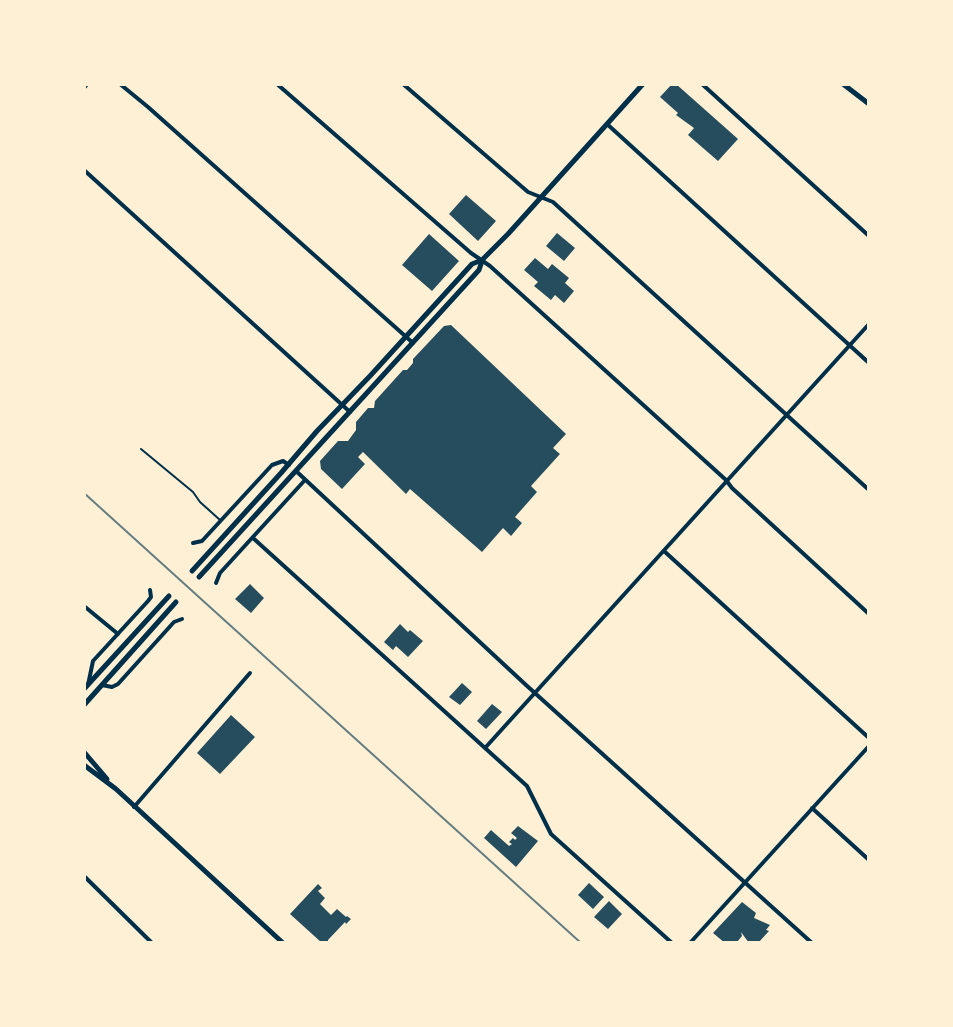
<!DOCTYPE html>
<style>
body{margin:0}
#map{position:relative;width:953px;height:1027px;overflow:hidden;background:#fdf0d5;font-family:"Public Sans",sans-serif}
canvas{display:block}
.frame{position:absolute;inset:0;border:86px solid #fdf0d5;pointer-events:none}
</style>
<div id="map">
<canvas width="953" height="1027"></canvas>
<div class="frame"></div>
</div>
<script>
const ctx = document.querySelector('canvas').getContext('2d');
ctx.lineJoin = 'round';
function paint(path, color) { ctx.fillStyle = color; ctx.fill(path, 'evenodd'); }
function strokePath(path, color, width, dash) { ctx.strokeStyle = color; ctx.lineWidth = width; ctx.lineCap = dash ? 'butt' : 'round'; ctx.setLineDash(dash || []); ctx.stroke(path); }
paint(new Path2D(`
 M 672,84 L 676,84 L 738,139 L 718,161 L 688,135 L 694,128 L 676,115 L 678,113 L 660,97 Z
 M 466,195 L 496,221 L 478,241 L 449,214 Z
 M 557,233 L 575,248 L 564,261 L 546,246 Z
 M 429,234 L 459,261 L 432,291 L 402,265 Z
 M 535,258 L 548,269 L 552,264 L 569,278 L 565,283 L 574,291 L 564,303 L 555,295 L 551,300 L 534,286 L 538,282 L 524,270 Z
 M 451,325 L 566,434 L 553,448 L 560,454 L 531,486 L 537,492 L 515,517 L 522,523 L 511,536 L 503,528 L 482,552 L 410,489 L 406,494 L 363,452 L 358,457 L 365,464 L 342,489 L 321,469 L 320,461 L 338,441 L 348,441 L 356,430 L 356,422 L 368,408 L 374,408 L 375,401 L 403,370 L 407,370 L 413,363 L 413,359 L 444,326 Z
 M 250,584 L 264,598 L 251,613 L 235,599 Z
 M 400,624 L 408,632 L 410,630 L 423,641 L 408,657 L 396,646 L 393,650 L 384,642 Z
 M 462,683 L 472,692 L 460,705 L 449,697 Z
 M 492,704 L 502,712 L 486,729 L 477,721 Z
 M 231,715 L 255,737 L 220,774 L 197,753 Z
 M 518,826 L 538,841 L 516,867 L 484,838 L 491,830 L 509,846 L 512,844 L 509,842 L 513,838 L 515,840 L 517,838 L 511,833 Z
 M 589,883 L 604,897 L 593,909 L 578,895 Z
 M 318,884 L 322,888 L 318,891 L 325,898 L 320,904 L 331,915 L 337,909 L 346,917 L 347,916 L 351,919 L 346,924 L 345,922 L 328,940 L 328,943 L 322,943 L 290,914 Z
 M 609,901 L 622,914 L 608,929 L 594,917 Z
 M 742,902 L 756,913 L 754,918 L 770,925 L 766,930 L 769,931 L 758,943 L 749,943 L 741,932 L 742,936 L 737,942 L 736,941 L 734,943 L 725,943 L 713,933 Z`), '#264d5e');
strokePath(new Path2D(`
 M 141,449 L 193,492 L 200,502 L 220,520`), '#003049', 2);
strokePath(new Path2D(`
 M 120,84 L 148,107 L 413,343
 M 277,84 L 471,253 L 490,266 L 726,480 L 732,488 L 869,614
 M 403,84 L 528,192 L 553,202 L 869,490
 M 702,84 L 869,236
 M 84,88 L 87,84
 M 607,124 L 869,363
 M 84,170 L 350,412
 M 296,471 L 526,685 L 812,943
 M 253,538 L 527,786 L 551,834 L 672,943
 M 193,543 L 202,541 L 272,465 L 283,461 L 289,465
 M 664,551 L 869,738
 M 216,583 L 220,573 L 305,480
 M 84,606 L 118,634
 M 88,685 L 93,661 L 148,601 L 151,597 L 150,590
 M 102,685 L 112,687 L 118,684 L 174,622 L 182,619
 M 485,748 L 869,324
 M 134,807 L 250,673
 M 812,808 L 869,860
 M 84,876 L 152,943
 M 690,943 L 869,746`), '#003049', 4);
strokePath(new Path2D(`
 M 843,84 L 869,104
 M 192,571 L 281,473 L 317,431 L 370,376 L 472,264 L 482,260 L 508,234 L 643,84
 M 199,577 L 479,270 L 482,261
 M 84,689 L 169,596
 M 84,705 L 176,602
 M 84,752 L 107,779
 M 84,765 L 116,789 L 283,943`), '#003049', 5);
strokePath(new Path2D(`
 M 84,493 L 581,943`), '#657d81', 2);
</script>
